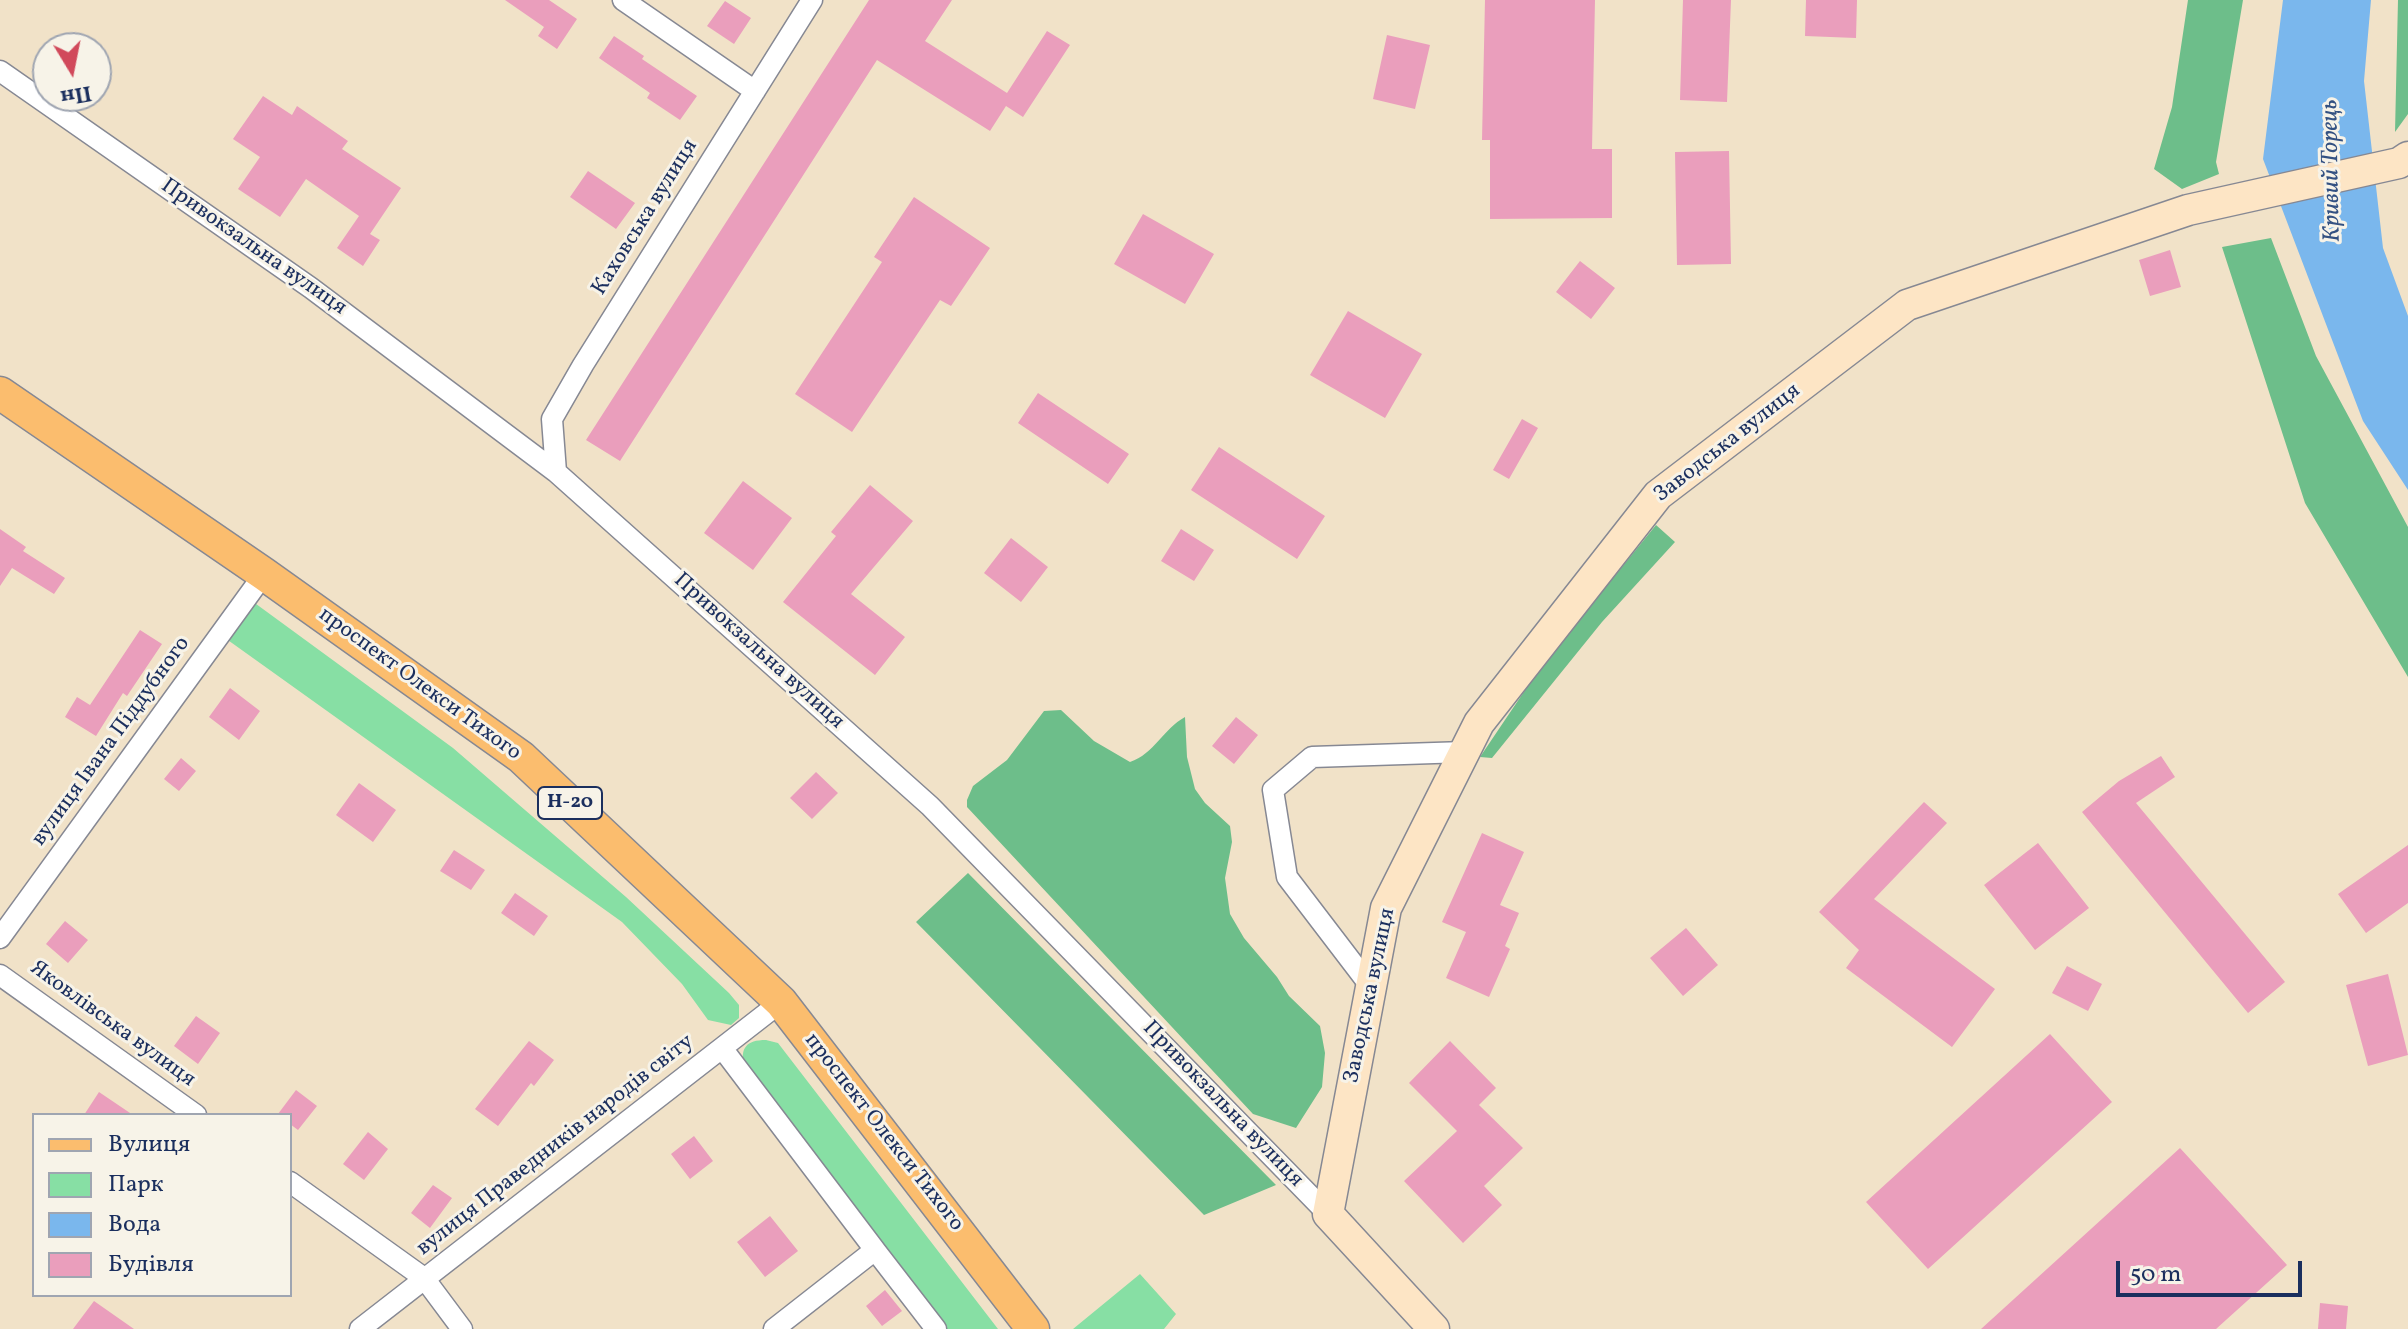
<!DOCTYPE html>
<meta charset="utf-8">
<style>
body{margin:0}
#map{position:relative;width:2408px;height:1329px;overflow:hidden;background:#f1e2c8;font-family:Vollkorn,serif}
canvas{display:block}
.legend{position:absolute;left:32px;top:1113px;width:260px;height:184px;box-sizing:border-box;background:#f7f3e8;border:2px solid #9fa5b1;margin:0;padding:10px 14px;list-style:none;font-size:24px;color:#1b2f5e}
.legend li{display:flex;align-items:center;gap:16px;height:40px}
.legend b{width:40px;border:2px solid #9fa5b1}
.north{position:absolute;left:32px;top:32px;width:80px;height:80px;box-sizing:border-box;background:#f7f3e8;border:2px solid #9fa5b1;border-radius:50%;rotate:170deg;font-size:22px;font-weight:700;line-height:32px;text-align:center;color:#1b2f5e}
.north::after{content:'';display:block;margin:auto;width:28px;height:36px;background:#d1495b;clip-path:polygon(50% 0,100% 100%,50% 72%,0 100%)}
.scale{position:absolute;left:2116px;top:1261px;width:186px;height:36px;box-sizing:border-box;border:4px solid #1b2f5e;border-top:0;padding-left:10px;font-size:24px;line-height:28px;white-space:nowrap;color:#1b2f5e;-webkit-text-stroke:6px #f7f3e8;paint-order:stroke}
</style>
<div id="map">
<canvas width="2408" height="1329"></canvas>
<ul class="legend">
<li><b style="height:10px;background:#fbbd6e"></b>Вулиця</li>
<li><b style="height:22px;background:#87dfa4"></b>Парк</li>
<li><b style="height:22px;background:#7ab7ed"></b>Вода</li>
<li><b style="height:22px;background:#ea9ebc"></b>Будівля</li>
</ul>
<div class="north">Пн</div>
<div class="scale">50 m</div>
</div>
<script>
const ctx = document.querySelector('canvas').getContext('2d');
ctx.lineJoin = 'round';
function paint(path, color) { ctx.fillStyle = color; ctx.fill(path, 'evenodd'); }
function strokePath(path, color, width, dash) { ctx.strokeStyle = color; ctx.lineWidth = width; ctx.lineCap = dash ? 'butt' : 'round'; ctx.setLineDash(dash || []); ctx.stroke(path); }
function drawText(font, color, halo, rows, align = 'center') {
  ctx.font = font + ' Vollkorn,serif'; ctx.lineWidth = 6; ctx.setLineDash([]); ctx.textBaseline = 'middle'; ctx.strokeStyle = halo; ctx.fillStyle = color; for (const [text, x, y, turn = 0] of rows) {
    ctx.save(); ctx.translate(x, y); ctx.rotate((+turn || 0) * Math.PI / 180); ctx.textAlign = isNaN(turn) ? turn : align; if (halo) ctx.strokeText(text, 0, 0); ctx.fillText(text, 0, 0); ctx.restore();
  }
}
paint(new Path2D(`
 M 252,601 L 453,748 L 626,897 L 729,993 L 739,1005 L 739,1018 L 731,1025 L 708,1020 L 682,984 L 622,922 L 225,638 Z
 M 766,1040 L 778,1043 L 998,1329 L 946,1329 L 744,1067 C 740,1048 746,1040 766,1040 Z
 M 1140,1274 L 1176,1314 L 1164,1329 L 1073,1329 Z`), '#87dfa4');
paint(new Path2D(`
 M 2188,0 L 2243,0 L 2216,162 L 2219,174 L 2182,189 L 2154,169 L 2172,107 Z
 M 2398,0 L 2408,0 L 2408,114 L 2395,132 Z
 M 2271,238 L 2316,356 L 2408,527 L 2408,677 L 2305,503 L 2222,247 Z
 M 1656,525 L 1675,542 L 1602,622 L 1492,758 L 1480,757 L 1540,668 Z
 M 1061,710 L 1094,741 L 1130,762 C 1154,754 1163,729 1185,717 L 1187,757 L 1195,789 L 1205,803 L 1230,826 L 1232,842 L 1225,878 L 1230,914 L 1244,938 L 1277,977 L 1289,996 L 1320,1026 L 1325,1053 L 1322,1087 L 1296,1128 L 1253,1114 L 967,807 L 967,800 L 973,786 L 1007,760 L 1044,711 Z
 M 968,873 L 1276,1185 L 1204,1215 L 916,922 Z`), '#6dbe8a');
paint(new Path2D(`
 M 2283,0 L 2371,0 L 2364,81 L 2383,248 L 2408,316 L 2408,490 L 2363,421 L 2263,159 Z`), '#7ab7ed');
paint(new Path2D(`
 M 505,0 L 549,0 L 577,19 L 557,49 L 538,36 L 544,27 Z
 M 869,0 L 952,0 L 925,41 L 1007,93 L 1047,31 L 1070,45 L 1023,117 L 1006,106 L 990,131 L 877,60 L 620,461 L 586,440 Z
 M 1485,0 L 1595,0 L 1592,149 L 1612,149 L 1612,218 L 1490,219 L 1490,140 L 1482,140 Z
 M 1683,0 L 1731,0 L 1727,102 L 1680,100 Z
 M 1806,0 L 1857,0 L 1856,38 L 1805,36 Z
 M 725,1 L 751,18 L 734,44 L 707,26 Z
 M 1387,35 L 1430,45 L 1415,109 L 1373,99 Z
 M 614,36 L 644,56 L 642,59 L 697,96 L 680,120 L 647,98 L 650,93 L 599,58 Z
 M 263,96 L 292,115 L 297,106 L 348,141 L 342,149 L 401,188 L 370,234 L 380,240 L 363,266 L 337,248 L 359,216 L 306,179 L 280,217 L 238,189 L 260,157 L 233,139 Z
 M 1729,151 L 1731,264 L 1677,265 L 1675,152 Z
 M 588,171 L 635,203 L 616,229 L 570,197 Z
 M 914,197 L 990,248 L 951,306 L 940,300 L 852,432 L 795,394 L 882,262 L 874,257 Z
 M 1143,214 L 1214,254 L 1185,304 L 1114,264 Z
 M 2170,250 L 2181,287 L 2150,296 L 2139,260 Z
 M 1580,261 L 1615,288 L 1591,319 L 1556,292 Z
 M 1348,311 L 1422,354 L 1385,418 L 1310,375 Z
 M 1038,393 L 1129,454 L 1108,484 L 1018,423 Z
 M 1522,419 L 1538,428 L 1509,479 L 1493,470 Z
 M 1219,447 L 1325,516 L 1297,559 L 1191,490 Z
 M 743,481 L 792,518 L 753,570 L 704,533 Z
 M 870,485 L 913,521 L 851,594 L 905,637 L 875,675 L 783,602 L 836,536 L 831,532 Z
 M 0,529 L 26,547 L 23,551 L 65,578 L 54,594 L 12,568 L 0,586 Z
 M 1181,529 L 1214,550 L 1194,581 L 1161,561 Z
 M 1011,538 L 1048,567 L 1021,602 L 984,573 Z
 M 140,630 L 162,644 L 127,696 L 123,693 L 96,736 L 65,717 L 77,697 L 90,705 Z
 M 230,688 L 260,711 L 239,740 L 209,717 Z
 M 1236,717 L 1258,735 L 1234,764 L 1212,746 Z
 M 2161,756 L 2175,777 L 2136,803 L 2285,982 L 2248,1013 L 2082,812 L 2119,781 Z
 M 181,758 L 196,771 L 179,791 L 164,779 Z
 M 816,772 L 838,793 L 812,819 L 790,798 Z
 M 359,783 L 396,810 L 373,842 L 336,815 Z
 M 1924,802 L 1947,823 L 1874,899 L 1995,989 L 1952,1047 L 1846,968 L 1859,950 L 1819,912 Z
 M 1482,833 L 1524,852 L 1500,905 L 1519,913 L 1505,946 L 1510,949 L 1489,997 L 1446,978 L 1466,932 L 1442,922 Z
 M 2038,843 L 2089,908 L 2035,950 L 1984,885 Z
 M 2408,845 L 2408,903 L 2366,933 L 2338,894 Z
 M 454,850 L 485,870 L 471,890 L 440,871 Z
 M 515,893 L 548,916 L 534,936 L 501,913 Z
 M 65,921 L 88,940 L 68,963 L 46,944 Z
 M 1686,928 L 1718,965 L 1683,996 L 1650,958 Z
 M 2067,966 L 2102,984 L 2088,1011 L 2052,993 Z
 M 2388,974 L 2408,1055 L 2368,1066 L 2346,985 Z
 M 196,1016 L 220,1033 L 198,1064 L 174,1046 Z
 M 2050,1034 L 2112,1102 L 1928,1269 L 1866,1202 Z
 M 529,1041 L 554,1060 L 534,1086 L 531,1083 L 498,1126 L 475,1109 Z
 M 1450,1041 L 1496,1088 L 1479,1105 L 1523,1148 L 1484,1186 L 1502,1205 L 1463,1243 L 1404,1181 L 1457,1131 L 1409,1083 Z
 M 296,1090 L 317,1106 L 298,1130 L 290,1124 L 290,1115 L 278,1114 Z
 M 99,1092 L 133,1115 L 84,1115 Z
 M 368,1132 L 388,1149 L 364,1180 L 343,1164 Z
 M 694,1136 L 713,1161 L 690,1179 L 671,1154 Z
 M 2180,1148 L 2287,1265 L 2216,1329 L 1981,1329 Z
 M 433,1185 L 452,1198 L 430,1228 L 411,1213 Z
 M 770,1216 L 798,1251 L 765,1277 L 737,1242 Z
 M 885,1290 L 902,1311 L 882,1326 L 866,1306 Z
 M 94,1301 L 134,1329 L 73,1329 Z
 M 2320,1303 L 2348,1306 L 2346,1329 L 2318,1329 Z`), '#ea9ebc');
const street = new Path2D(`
 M 623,0 L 755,91
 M 0,71 L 311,288 L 556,472 L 930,806 L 1328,1214
 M 556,472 L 552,419 L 583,365 L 812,0
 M 0,938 L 264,574
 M 0,975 L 196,1115
 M 1371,987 L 1287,877 L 1273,790 L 1312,757 L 1465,752
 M 722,1048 L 875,1250
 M 290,1182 L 424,1278 L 462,1329
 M 360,1329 L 781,1002
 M 774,1329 L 875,1250 L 936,1329`);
const secondary = new Path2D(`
 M 1434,1329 L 1328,1214 L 1386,908 L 1479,723 L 1658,495 L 1907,305 L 2188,210 L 2399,163 L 2408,157`);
const primary = new Path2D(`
 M 0,393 L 264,574 L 521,757 L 781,1002 L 1033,1329`);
strokePath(street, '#868893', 23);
strokePath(secondary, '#868893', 33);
strokePath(primary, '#868893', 35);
strokePath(street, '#fff', 20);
strokePath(secondary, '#fde5c5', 30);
strokePath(primary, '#fbbd6e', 32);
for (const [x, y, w] of [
 [570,803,64]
]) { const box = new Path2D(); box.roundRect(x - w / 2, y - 16, w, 32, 6); ctx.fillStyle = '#f7f3e8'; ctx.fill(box); strokePath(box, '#1b2f5e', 2); }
drawText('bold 20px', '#1b2f5e', null, [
 ["Н-20",570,803]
]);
drawText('22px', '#1b2f5e', '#f7f3e8', [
 ["Каховська вулиця",646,218,-58],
 ["Привокзальна вулиця",253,248,35],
 ["Заводська вулиця",1728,444,-38],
 ["Привокзальна вулиця",758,652,42],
 ["проспект Олекси Тихого",419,685,36],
 ["вулиця Івана Піддубного",112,742,-54],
 ["Заводська вулиця",1371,996,-78],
 ["Яковлівська вулиця",112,1025,36],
 ["Привокзальна вулиця",1222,1105,46],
 ["проспект Олекси Тихого",883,1133,52],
 ["вулиця Праведників народів світу",556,1146,-38]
]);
drawText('italic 24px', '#335182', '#f7f3e8', [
 ["Кривий Торець",2333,171,-91]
]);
</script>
